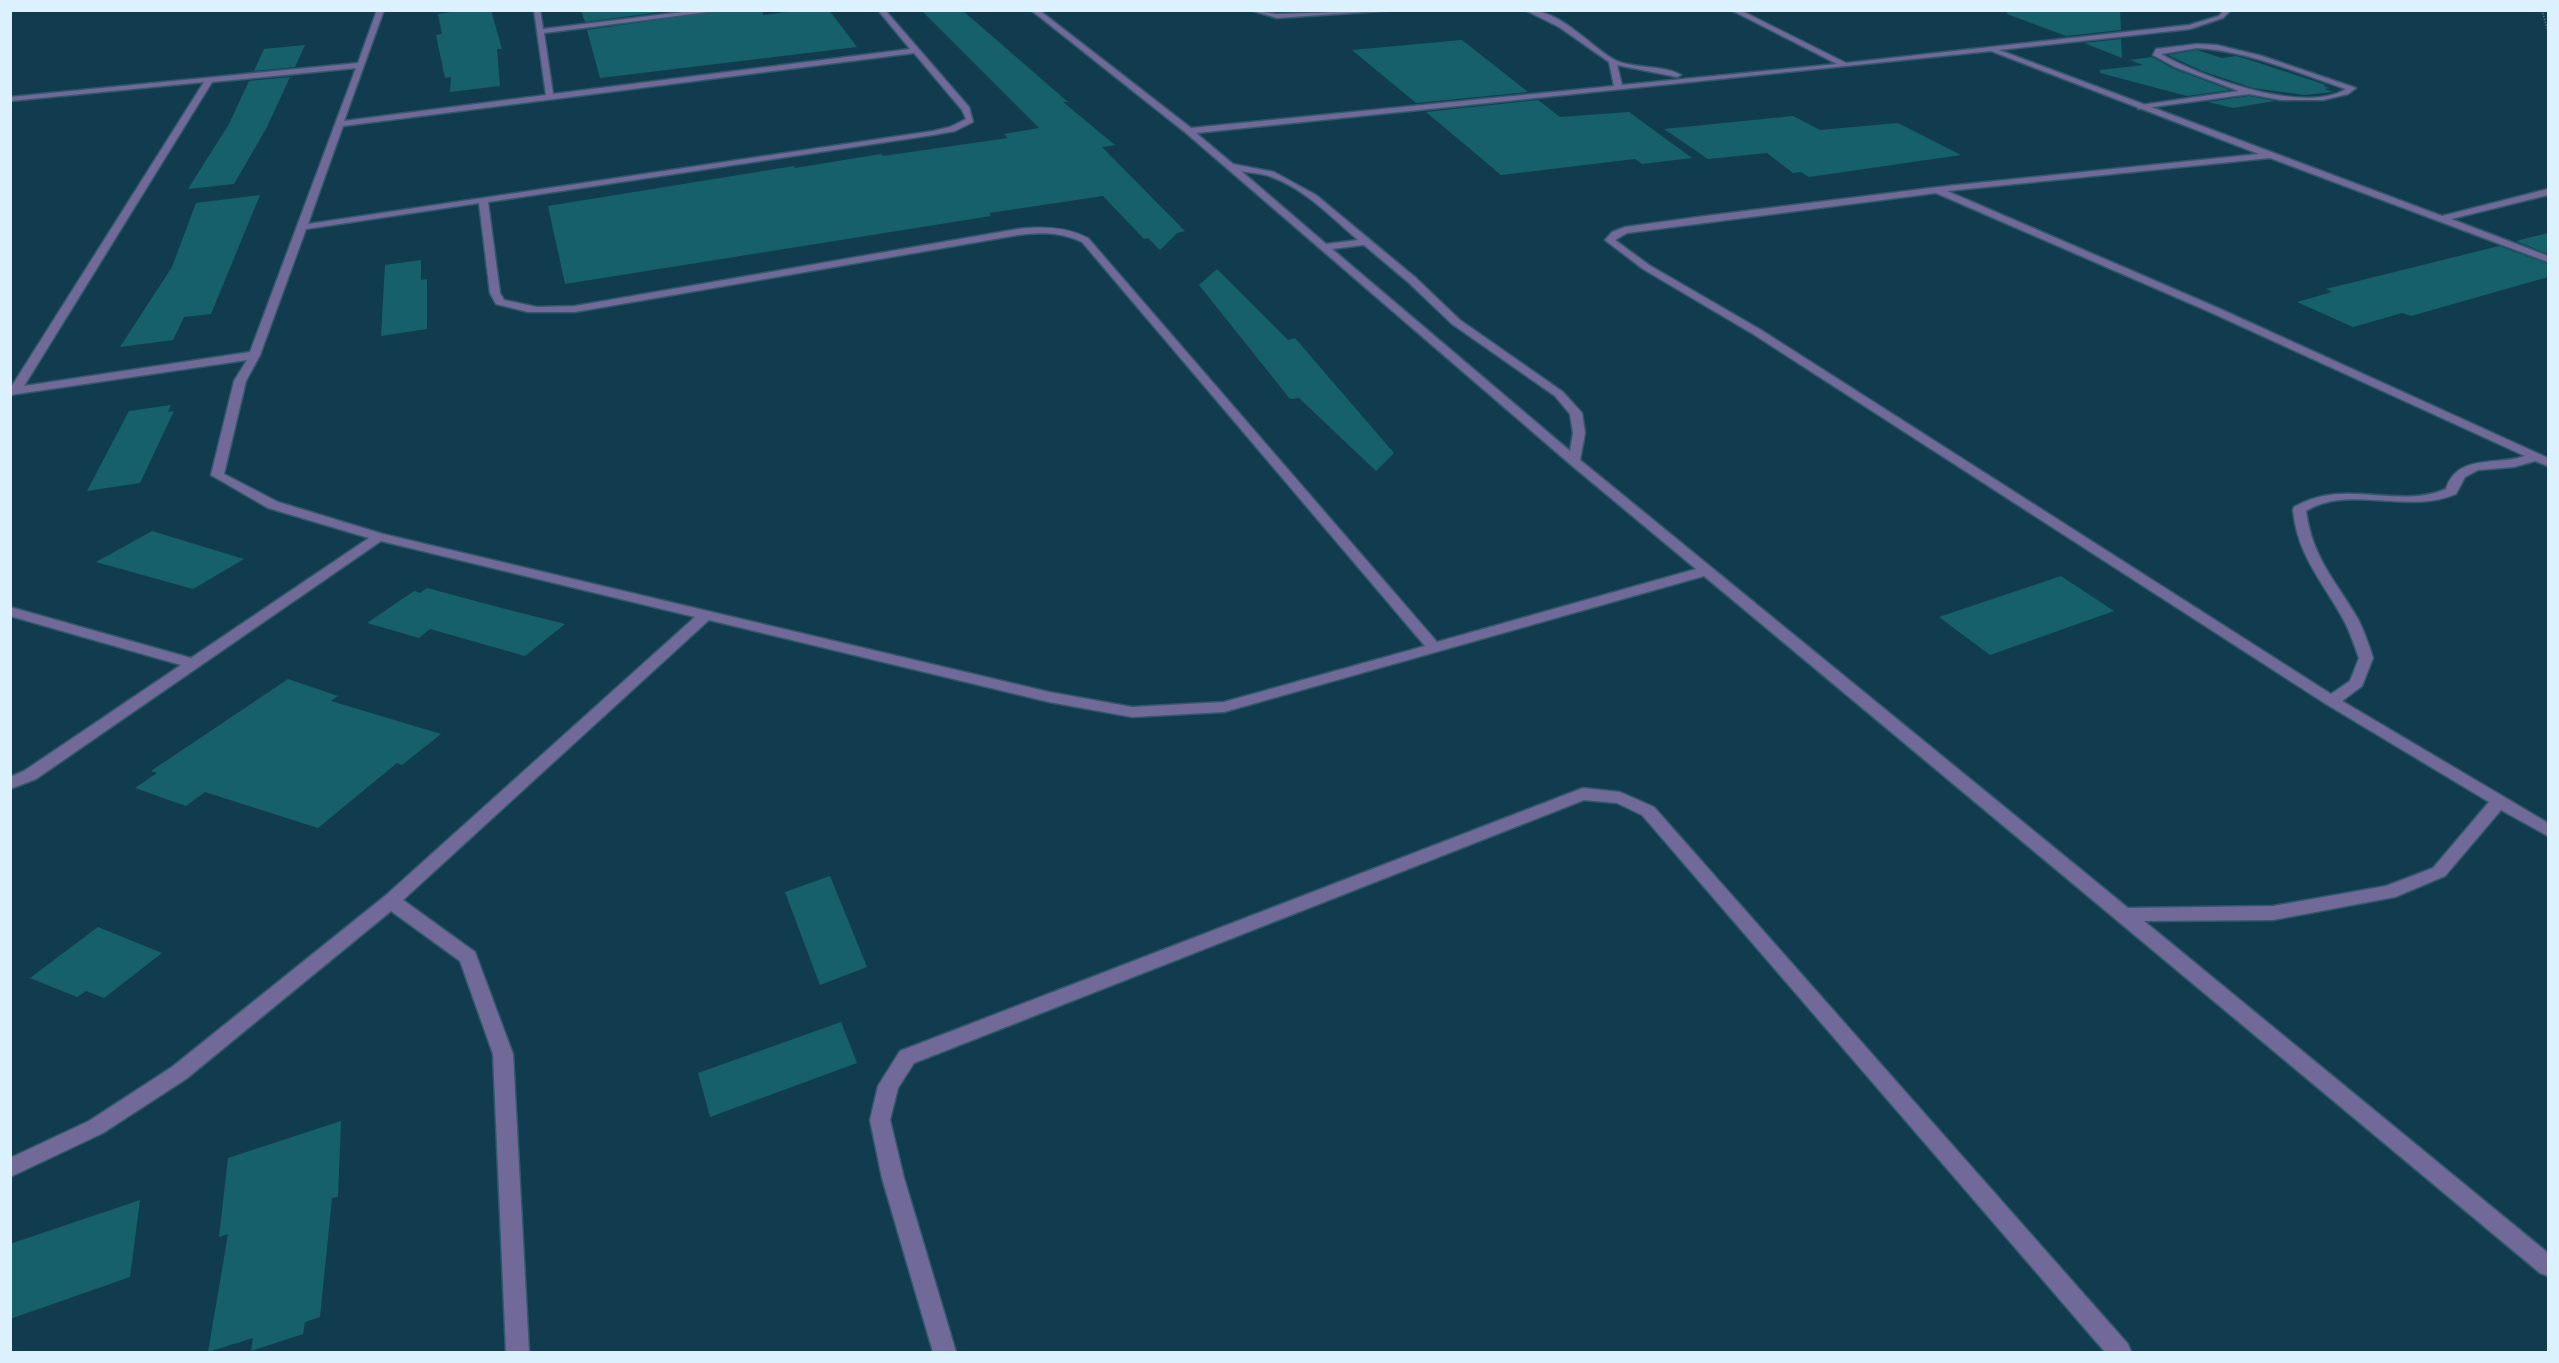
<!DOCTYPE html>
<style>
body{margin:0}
#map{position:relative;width:2559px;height:1363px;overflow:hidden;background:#113c4f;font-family:Inter,sans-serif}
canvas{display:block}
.frame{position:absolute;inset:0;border:12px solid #dbf1fd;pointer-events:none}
</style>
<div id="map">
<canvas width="2559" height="1363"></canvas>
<div class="frame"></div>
</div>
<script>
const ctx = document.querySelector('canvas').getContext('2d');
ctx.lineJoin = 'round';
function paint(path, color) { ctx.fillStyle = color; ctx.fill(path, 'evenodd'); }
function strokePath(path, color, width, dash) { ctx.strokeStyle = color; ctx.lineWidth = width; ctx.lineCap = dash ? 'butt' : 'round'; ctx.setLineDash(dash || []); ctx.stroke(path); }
paint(new Path2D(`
 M 464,10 L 491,10 L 502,49 L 497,49 L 500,86 L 450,92 L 451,77 L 445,78 L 436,35 L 442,34 L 438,14 Z
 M 581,10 L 676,10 L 585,22 Z
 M 725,10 L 763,10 L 763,15 L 803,10 L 829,10 L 857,47 L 600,78 L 587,30 Z
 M 921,10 L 962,10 L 1068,102 L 1063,102 L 1115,145 L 1102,147 L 1185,231 L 1177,233 L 1160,250 L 1148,238 L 1144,239 L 1103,196 L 989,213 L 991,216 L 565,284 L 548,206 L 794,166 L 795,168 L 881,154 L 883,156 L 1008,138 L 1004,134 L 1039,128 Z
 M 2007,10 L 2120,10 L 2121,30 L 2066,36 L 2007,14 Z
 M 2121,39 L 2122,58 L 2084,43 Z
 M 1462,40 L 1528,92 L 1416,103 L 1352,50 Z
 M 305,45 L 295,67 L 254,71 L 264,49 Z
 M 2197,50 L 2222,58 L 2236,56 L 2250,60 L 2326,85 L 2323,86 L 2330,88 L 2325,89 L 2333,92 L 2305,95 L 2253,88 L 2202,71 L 2168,55 Z
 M 2152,57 L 2174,69 L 2230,90 L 2187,96 L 2100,73 L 2100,70 L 2143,65 L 2130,60 Z
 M 290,77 L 267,127 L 234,184 L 188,189 L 229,124 L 249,81 Z
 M 2249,96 L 2275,101 L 2233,108 L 2208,102 Z
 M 1538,100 L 1560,117 L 1629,112 L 1692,158 L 1642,164 L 1635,159 L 1501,175 L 1426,112 Z
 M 1793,116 L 1820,130 L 1898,123 L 1961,155 L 1809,177 L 1801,172 L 1793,173 L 1767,153 L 1708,159 L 1664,129 Z
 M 260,195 L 211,314 L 184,317 L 173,340 L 120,347 L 172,267 L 196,203 Z
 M 2548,233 L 2548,254 L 2516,241 Z
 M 2499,246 L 2548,264 L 2548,277 L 2411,316 L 2402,313 L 2353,327 L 2297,302 L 2332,292 L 2326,289 Z
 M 421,260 L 421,280 L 427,279 L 427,329 L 381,336 L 385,265 Z
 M 1217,269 L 1288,340 L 1295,338 L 1394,453 L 1376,471 L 1299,398 L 1290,399 L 1199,285 Z
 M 171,405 L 168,412 L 174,411 L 140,483 L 87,491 L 129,411 Z
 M 152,531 L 244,559 L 193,589 L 96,562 Z
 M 2061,576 L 2114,611 L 1990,655 L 1939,617 Z
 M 427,588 L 513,611 L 565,624 L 525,656 L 430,629 L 419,638 L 367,623 L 414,591 L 420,593 Z
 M 288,679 L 338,696 L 331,701 L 441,734 L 402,765 L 397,763 L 318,828 L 205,792 L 186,806 L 135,788 L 157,773 L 151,771 Z
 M 830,876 L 867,967 L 820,985 L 785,892 Z
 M 98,927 L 162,953 L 104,998 L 86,991 L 77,997 L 30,978 Z
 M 841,1022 L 857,1063 L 710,1117 L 698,1073 Z
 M 341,1121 L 338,1197 L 332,1198 L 320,1317 L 305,1322 L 303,1334 L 251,1351 L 253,1338 L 208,1352 L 228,1234 L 219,1237 L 228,1158 Z
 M 140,1200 L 130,1277 L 10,1319 L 10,1244 Z`), '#16606c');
const service = new Path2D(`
 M 2197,44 L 2217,45 L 2262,56 L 2356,88 L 2348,94 L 2323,100 L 2281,100 L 2249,94 L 2138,109 L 2138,105 L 2141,105 L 2239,91 L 2175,67 L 2153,55 L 2156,49 ZM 2197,48 C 2248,51 2298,73 2346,89 C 2304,115 2201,77 2161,54 Z`);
const minor = new Path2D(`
 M 377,10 L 384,10 L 344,121 L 546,95 L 534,10 L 540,10 L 543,29 L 699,10 L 723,10 L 544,33 L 553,94 L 910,49 L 878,10 L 885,10 L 969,107 L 973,122 L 955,131 L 933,135 L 488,202 L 500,293 L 504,300 L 537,307 L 575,306 L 1018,229 C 1043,226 1066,227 1088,238 L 1437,642 L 1696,569 L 1570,464 L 1186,133 L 1031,10 L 1039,10 L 1191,128 L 1614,86 L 1609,62 L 1559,27 L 1525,10 C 1561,10 1585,42 1613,59 C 1633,70 1662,64 1681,75 L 1677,77 L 1617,65 L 1622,85 L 1837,64 L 1731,10 L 1740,10 L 1846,63 L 2189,25 L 2219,16 L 2224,10 L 2231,10 L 2223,18 L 2190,29 L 1999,50 L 2442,216 L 2548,189 L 2548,195 L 2451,219 L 2548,256 L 2548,262 L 2270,158 L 1947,191 L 2218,308 L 2548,458 L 2548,466 L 2535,461 L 2514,467 L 2478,470 L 2465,477 L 2456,494 C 2408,515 2349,484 2306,511 C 2312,558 2336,581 2358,619 C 2364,631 2369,645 2373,658 L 2362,686 L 2342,701 L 2548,823 L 2548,836 L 2501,810 L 2445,876 L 2395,897 L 2273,920 L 2144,921 L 2548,1253 L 2548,1276 L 2540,1273 L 1704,576 L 1224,712 L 1132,717 L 1049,702 L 709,620 L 403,900 L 475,952 L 513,1054 L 529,1352 L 506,1352 L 493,1054 L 460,961 L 391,911 L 186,1079 L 103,1133 L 10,1177 L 10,1158 L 89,1121 L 172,1067 L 385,896 L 695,617 L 381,541 L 36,779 L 10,789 L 10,777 L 24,771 L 181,665 L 10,616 L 10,607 L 191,658 L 369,538 L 268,508 L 211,475 L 234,381 L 247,360 L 10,395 L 10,389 L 204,82 L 10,101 L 10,97 L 358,63 ZM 1991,51 L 2259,154 L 1947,186 L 1705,216 L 1625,227 L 1612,232 L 1605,240 L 1643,269 L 1753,334 L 2326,704 L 2489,802 L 2433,868 L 2386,886 L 2273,906 L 2128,908 L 1580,460 L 1585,433 L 1582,413 L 1563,392 L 1460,320 L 1416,278 L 1316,195 L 1274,172 L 1233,164 L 1196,133 ZM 914,53 L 962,110 L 966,119 L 950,127 L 933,131 L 308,224 L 343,126 ZM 356,68 L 250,352 L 24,386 L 212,82 ZM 1241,171 C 1250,173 1260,173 1269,176 C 1304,188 1331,217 1358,240 L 1326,244 ZM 1936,193 L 2210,312 L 2525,456 C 2498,466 2457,453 2446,489 C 2397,510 2345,477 2294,507 L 2293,510 C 2298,557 2322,580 2343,619 C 2350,631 2354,645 2359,658 L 2350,681 L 2331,694 L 1761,330 L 1649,265 L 1615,240 L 1627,233 ZM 479,203 L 490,293 L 496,304 L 528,312 L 575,312 L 1018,235 C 1041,232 1061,232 1082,242 L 1425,646 L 1224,702 L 1132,707 L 1049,692 L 383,534 L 278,502 L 224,474 L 246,381 L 260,355 L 306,229 ZM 1364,245 L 1408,282 L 1452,324 L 1555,396 L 1570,414 L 1573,433 L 1570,451 L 1332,249 Z
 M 1250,10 L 1277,14 L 1396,10 L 1277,18 Z
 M 1583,788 L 1620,792 L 1654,807 L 2128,1344 L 2131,1352 L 2105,1352 L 1642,815 L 1617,803 L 1584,800 L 914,1063 L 898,1088 L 890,1120 L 904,1178 L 956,1352 L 933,1352 L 882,1178 L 870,1120 L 878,1086 L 900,1051 Z`);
strokePath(service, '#31596b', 3);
strokePath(minor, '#31596b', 3);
strokePath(new Path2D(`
 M 2542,10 L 2548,32`), '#517586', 1.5, [1.5, 1.5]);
paint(service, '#716997');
paint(minor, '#716997');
</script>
